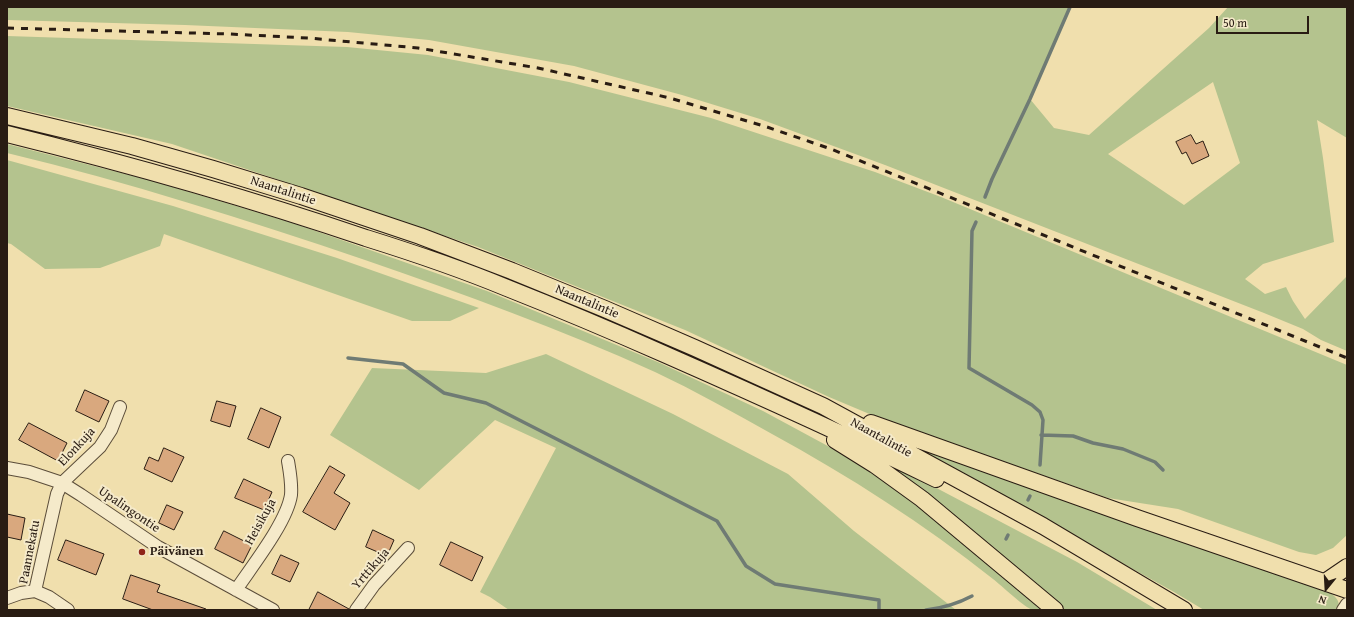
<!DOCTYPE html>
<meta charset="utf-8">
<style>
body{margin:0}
#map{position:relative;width:1354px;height:617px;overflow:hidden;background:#f0dfad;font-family:"Gentium Book Plus",serif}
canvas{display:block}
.frame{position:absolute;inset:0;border:8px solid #291c13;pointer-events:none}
.north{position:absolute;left:1306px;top:569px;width:40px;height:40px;-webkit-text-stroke:3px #f5eaca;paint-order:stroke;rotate:198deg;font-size:11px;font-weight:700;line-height:16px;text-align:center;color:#291c13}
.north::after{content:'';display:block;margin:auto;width:14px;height:18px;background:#291c13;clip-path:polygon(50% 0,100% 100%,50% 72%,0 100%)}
.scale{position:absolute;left:1216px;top:16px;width:93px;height:18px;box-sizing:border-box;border:2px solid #291c13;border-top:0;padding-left:5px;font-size:12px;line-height:14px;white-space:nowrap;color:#291c13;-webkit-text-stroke:3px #f5eaca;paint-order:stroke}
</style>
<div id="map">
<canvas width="1354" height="617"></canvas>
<div class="frame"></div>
<div class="north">N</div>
<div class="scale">50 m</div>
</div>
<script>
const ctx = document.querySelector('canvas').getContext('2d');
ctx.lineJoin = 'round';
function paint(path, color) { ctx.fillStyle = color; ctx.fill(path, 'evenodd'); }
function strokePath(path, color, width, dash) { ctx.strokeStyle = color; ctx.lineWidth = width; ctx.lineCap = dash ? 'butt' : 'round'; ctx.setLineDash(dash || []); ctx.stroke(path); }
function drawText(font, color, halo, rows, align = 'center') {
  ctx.font = font + ' "Gentium Book Plus",serif'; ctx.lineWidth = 4; ctx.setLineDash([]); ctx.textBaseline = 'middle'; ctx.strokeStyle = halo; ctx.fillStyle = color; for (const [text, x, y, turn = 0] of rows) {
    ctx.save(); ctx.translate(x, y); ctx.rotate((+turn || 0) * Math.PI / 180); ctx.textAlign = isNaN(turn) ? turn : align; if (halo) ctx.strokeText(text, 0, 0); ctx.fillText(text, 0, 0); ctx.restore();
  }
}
paint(new Path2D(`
 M 7,7 L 1070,7 L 1030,99 L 1054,128 L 1089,135 L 1209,28 L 1228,7 L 1347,7 L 1347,138 L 1317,120 L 1323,158 L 1334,242 L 1263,264 L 1245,279 L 1265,294 L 1286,287 L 1293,301 L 1305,319 L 1347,276 L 1347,351 L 1321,340 L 1303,329 L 1264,313 L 885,165 L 760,119 L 682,95 L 574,66 L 429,40 L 348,32 L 185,25 L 7,20 ZM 1213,82 L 1240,163 L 1184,205 L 1108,154 Z
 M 7,36 L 347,47 L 428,55 L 569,82 L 711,118 L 875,172 L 941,197 L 1347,365 L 1347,535 L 1333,548 L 1316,555 L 1299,552 L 1178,509 L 1108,498 L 879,418 L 829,397 L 685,330 L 478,247 L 172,144 L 7,106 Z
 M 7,144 L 153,181 L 293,223 L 487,291 L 660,363 L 763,411 L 850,458 L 920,507 L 1045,610 C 1041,610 1037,611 1033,610 C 1025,608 1001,585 993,579 C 924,524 849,476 772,434 C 733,412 695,391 655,372 C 561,329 463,294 365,260 C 247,220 128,182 7,153 Z
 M 7,160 L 173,206 L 337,258 L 479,308 L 450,321 L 412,321 L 164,234 L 160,246 L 100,268 L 45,269 L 11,244 L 7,243 Z
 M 546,354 L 673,414 L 788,474 L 854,531 L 956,610 L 509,610 L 490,597 L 480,592 L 556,448 L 495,420 L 419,490 L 330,435 L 372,368 L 486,373 Z
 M 912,446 L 1325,589 C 1332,594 1343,600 1337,610 L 1204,610 L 1174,592 Z
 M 889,463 L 1077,562 L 1157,610 L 1064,610 L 946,508 L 888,465 Z`), '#b4c38e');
strokePath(new Path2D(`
 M 985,197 L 992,179 L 1030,99 L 1070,7
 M 976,222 L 972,231 L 969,368 L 1032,405 L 1040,412 L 1043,420 L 1040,465
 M 348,358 L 403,364 L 444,393 L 486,403 L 717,521 L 746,566 L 775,584 L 879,600 L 879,610
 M 1041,435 L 1073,436 L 1093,443 L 1123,449 L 1155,462 L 1163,470
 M 1028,500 L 1030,496
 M 1006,539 L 1008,535
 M 926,610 C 943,608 957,604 972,596`), '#6f7b74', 3.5);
const building = new Path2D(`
 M 1191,135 L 1196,144 L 1203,141 L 1209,156 L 1192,164 L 1186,152 L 1182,154 L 1176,142 Z
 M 85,390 L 109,401 L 99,422 L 76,411 Z
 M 217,401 L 236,406 L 230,427 L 211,421 Z
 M 261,408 L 281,417 L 269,448 L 248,439 Z
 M 29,423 L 67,443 L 58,461 L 19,440 Z
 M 164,448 L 184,457 L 172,482 L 144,469 L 149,457 L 158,461 Z
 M 330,466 L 345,475 L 334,493 L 350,503 L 335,530 L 303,512 Z
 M 244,479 L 272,492 L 264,510 L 235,498 Z
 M 167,505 L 183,512 L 174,530 L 159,523 Z
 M 7,514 L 25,518 L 21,540 L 7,537 Z
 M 373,530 L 394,540 L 387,556 L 366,547 Z
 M 224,531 L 252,545 L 243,563 L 215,549 Z
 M 66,540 L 104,554 L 96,575 L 58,560 Z
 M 451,542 L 483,557 L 472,581 L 440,565 Z
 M 281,555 L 299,563 L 290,582 L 272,574 Z
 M 131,575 L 160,585 L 157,592 L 206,609 L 205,610 L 153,610 L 123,599 Z
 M 318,592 L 349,609 L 349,610 L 309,610 Z`);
paint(building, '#d9a87e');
strokePath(building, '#291c13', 1);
const minor = new Path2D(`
 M 7,468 L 29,472 L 62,483 L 81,495 L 158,547 L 273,610
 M 236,590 C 252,566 287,522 291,495 C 292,483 290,473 288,461
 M 7,598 L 21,593 L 35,591
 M 68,610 L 49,597 L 35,591 L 57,494 L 62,483 L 100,447 L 111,430 L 120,407
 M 356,610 L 374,585 L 408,548
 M 1343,610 L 1347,604`);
const major = new Path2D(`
 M 7,116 L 132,146 L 213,169 L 301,196 L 420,236 L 512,271 L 605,309 L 695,348 L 823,406 L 1043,526 L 1184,610
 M 7,134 C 128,164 248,198 366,238 C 414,253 461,269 507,288 C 560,309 612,331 664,354 C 755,394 846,435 936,479
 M 871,423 L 1137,518 L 1347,590
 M 835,440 L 875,465 L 922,499 L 1055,610
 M 1325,582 L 1347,567`);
strokePath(minor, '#5b4d3a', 14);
strokePath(major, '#291c13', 18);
strokePath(minor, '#f5eaca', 12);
strokePath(major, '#f0dfad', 16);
strokePath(new Path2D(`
 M 7,28 L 229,34 L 308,38 L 418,48 L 538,68 L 670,98 L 767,127 L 831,149 L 1347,358`), '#291c13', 3, [7, 7]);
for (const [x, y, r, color] of [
 [142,552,4,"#8f2418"]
]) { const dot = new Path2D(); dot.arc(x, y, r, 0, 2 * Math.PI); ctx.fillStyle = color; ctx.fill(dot); strokePath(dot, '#f5eaca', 1.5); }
drawText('13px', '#291c13', '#f5eaca', [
 ["Naantalintie",283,191,18],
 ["Naantalintie",587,302,23],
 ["Naantalintie",881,438,29],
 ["Elonkuja",77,447,-47],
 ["Upalingontie",129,510,34],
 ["Heisikuja",261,522,-61],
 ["Paannekatu",30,552,-79],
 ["Yrttikuja",371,569,-49]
]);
drawText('bold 13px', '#291c13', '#f5eaca', [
 ["Päivänen",150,552]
], 'left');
</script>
